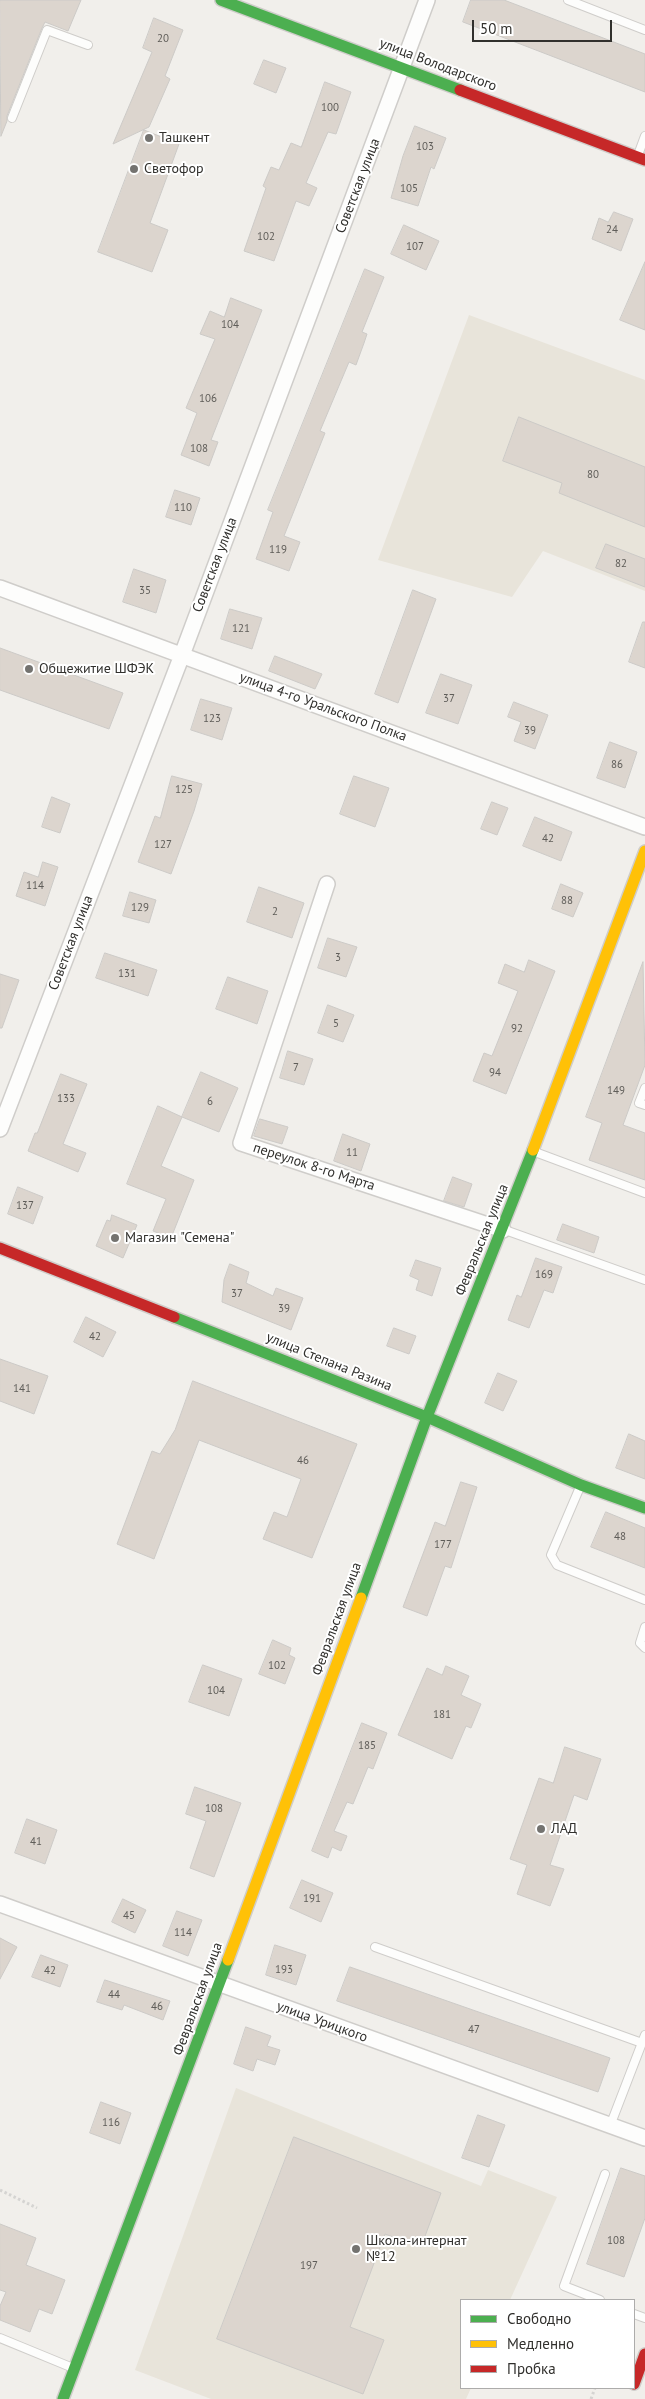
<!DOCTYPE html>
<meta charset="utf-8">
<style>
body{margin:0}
#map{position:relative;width:645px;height:2399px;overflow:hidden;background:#f1efeb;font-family:"PT Sans",sans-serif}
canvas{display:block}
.legend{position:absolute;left:460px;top:2299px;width:175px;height:90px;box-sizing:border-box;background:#fff;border:1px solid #adacab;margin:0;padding:6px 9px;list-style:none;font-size:15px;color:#31302d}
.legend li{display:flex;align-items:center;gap:10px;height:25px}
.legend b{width:25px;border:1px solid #adacab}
.scale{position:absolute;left:472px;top:20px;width:140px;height:22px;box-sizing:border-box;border:2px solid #31302d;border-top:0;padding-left:6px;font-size:15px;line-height:18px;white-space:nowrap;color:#31302d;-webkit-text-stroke:4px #fff;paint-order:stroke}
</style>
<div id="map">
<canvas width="645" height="2399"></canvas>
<ul class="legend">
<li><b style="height:6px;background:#4caf50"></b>Свободно</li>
<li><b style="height:6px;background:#ffc107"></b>Медленно</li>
<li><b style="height:6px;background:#c62828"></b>Пробка</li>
</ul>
<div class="scale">50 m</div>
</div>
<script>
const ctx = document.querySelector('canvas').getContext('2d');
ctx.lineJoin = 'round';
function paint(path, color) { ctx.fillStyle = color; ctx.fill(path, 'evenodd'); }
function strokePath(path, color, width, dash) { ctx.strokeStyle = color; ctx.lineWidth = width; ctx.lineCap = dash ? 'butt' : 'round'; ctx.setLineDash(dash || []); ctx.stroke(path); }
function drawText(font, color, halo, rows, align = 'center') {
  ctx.font = font + ' "PT Sans",sans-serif'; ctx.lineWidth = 4; ctx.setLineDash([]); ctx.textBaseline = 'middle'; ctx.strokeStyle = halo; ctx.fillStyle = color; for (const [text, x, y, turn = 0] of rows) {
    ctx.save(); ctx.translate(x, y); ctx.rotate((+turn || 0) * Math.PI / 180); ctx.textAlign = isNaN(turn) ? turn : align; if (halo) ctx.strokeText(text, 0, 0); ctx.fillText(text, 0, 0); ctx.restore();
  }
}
paint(new Path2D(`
 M 469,315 L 645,380 L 645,591 L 543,551 L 512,597 L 378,560 Z
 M 236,2088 L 481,2186 L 488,2170 L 557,2197 L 510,2300 L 461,2300 L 461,2388 L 471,2388 L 466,2399 L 211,2399 L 135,2370 Z`), '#e8e4da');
const building = new Path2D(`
 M 0,0 L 81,0 L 68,31 L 45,22 L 42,28 L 7,116 L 7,121 L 1,136 Z
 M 471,0 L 504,0 L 645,54 L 645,92 L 463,22 Z
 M 154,18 L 183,30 L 165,76 L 170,79 L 149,127 L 113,144 L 152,52 L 143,48 Z
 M 264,60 L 286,68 L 276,93 L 254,84 Z
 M 325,82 L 351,92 L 336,134 L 328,132 L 306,183 L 317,188 L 309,206 L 296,201 L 274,261 L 244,251 L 266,188 L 263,186 L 271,167 L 279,170 L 291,143 L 301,147 Z
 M 415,126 L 446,138 L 434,169 L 431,167 L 418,206 L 391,198 L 403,156 Z
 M 144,130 L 179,144 L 150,223 L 168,230 L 152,272 L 98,252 Z
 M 614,212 L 633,219 L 621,251 L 592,239 L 599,218 L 608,222 Z
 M 404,225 L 439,241 L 426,270 L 391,254 Z
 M 645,262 L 645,330 L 620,320 Z
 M 365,269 L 384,277 L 362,332 L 367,334 L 364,343 L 356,365 L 349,362 L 320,431 L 325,433 L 284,536 L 300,542 L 289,571 L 256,559 L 273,512 L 268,510 Z
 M 231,298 L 262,310 L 211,440 L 218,442 L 209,466 L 181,455 L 197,413 L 186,408 L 215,339 L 200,334 L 210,311 L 224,317 Z
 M 519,417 L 645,467 L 645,527 L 559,493 L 562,483 L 503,461 Z
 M 175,490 L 200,498 L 191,525 L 166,517 Z
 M 606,544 L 645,559 L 645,587 L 596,568 Z
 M 134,569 L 166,580 L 156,613 L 123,602 Z
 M 413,590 L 436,599 L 398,703 L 375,694 Z
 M 230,609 L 262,618 L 252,649 L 221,639 Z
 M 643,622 L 645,622 L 645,668 L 629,662 Z
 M 0,648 L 123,693 L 109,729 L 0,690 Z
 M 275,656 L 322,674 L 315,689 L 269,671 Z
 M 441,674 L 472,685 L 458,724 L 426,713 Z
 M 201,699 L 232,708 L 222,740 L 191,730 Z
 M 514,702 L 548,715 L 535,749 L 514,741 L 521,722 L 508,717 Z
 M 610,742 L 637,752 L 625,788 L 597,778 Z
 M 172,776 L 202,784 L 194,811 L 171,874 L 138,862 L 155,816 L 160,818 Z
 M 354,776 L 389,788 L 375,827 L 340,814 Z
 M 52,797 L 70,804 L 60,833 L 42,827 Z
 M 492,802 L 508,808 L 497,835 L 481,829 Z
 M 535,817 L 572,832 L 561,861 L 523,846 Z
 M 43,862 L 58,867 L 45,906 L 16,896 L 24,872 L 38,877 Z
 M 561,884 L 583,893 L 573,917 L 552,909 Z
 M 259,887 L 304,903 L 292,938 L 247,922 Z
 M 130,892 L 156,900 L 149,923 L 123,916 Z
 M 328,938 L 357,947 L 346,977 L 318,968 Z
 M 105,953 L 157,970 L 148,996 L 96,978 Z
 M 529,960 L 555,971 L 506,1094 L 473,1081 L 484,1053 L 492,1056 L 518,991 L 498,983 L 505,964 L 524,972 Z
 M 643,962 L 645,1065 L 623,1125 L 645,1133 L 645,1180 L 589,1160 L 602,1123 L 586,1117 Z
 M 0,974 L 19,980 L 2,1028 L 0,1028 Z
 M 228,977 L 268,991 L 257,1024 L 216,1009 Z
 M 328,1005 L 354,1015 L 343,1042 L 318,1033 Z
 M 288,1051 L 313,1059 L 304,1085 L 280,1078 Z
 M 201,1072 L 238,1088 L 219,1132 L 182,1117 Z
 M 61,1074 L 87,1084 L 63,1144 L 86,1153 L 78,1172 L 28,1151 L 35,1133 L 37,1133 Z
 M 158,1106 L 182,1117 L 161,1166 L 194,1180 L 171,1238 L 153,1231 L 166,1199 L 127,1184 Z
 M 260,1119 L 288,1127 L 282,1144 L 254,1136 Z
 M 343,1134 L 370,1144 L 361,1171 L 334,1161 Z
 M 453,1177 L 472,1184 L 464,1207 L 444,1201 Z
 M 18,1187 L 43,1197 L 33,1224 L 8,1214 Z
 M 112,1215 L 137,1225 L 123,1258 L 96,1246 L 107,1220 L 110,1221 Z
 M 563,1224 L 599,1237 L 594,1253 L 557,1240 Z
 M 536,1258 L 562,1267 L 553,1293 L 544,1290 L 529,1328 L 508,1320 L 517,1295 L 521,1297 Z
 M 416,1260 L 441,1268 L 432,1296 L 416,1290 L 419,1280 L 410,1276 Z
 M 230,1264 L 249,1272 L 246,1283 L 273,1296 L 276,1288 L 303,1298 L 291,1330 L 222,1302 L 224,1280 Z
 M 86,1317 L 116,1332 L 103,1357 L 74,1342 Z
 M 394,1328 L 416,1336 L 409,1354 L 387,1346 Z
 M 0,1359 L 48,1376 L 34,1414 L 0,1401 Z
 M 498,1373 L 517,1381 L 503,1411 L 485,1403 Z
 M 193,1381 L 357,1444 L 312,1558 L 263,1539 L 274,1512 L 287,1517 L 301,1479 L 199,1440 L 154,1559 L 117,1544 L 152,1451 L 160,1454 L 175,1430 Z
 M 629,1434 L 645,1441 L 645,1479 L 616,1468 Z
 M 461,1482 L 477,1487 L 451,1568 L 445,1566 L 427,1616 L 403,1607 L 435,1522 L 445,1526 Z
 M 606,1512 L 645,1528 L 645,1568 L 591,1547 Z
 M 273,1640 L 291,1648 L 289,1655 L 295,1658 L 285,1684 L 259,1674 Z
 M 203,1665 L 242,1679 L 229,1716 L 189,1702 Z
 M 446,1666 L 469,1676 L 461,1695 L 481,1704 L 471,1728 L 466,1726 L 452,1759 L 398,1735 L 427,1668 L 442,1675 Z
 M 362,1723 L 387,1733 L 373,1769 L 368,1767 L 353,1804 L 347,1802 L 334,1831 L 347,1836 L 341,1851 L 332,1847 L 328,1858 L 312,1851 Z
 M 565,1747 L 601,1759 L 587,1800 L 574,1795 L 550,1865 L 564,1869 L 550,1906 L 517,1894 L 527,1865 L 510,1859 L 539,1778 L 553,1783 Z
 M 195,1787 L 241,1803 L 214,1877 L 190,1868 L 206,1821 L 186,1814 Z
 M 27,1819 L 57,1830 L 45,1864 L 15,1853 Z
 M 302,1880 L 333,1893 L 321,1922 L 290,1908 Z
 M 123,1899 L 146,1910 L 135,1933 L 112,1922 Z
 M 177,1911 L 202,1920 L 188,1956 L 163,1946 Z
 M 0,1938 L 17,1947 L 0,1979 Z
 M 275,1945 L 306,1955 L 296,1985 L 266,1975 Z
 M 41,1955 L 68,1965 L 60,1987 L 32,1977 Z
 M 350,1967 L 610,2058 L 598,2092 L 337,2001 Z
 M 105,1980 L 170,2001 L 163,2020 L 124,2005 L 122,2010 L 97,2002 Z
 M 246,2027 L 271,2036 L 267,2046 L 280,2050 L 275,2065 L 257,2059 L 253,2071 L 234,2064 Z
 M 101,2102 L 131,2113 L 120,2144 L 90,2133 Z
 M 478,2115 L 505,2125 L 489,2167 L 462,2158 Z
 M 294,2137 L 441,2193 L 421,2247 L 385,2234 L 350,2327 L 384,2340 L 363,2394 L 217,2339 Z
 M 621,2168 L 645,2176 L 645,2218 L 624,2277 L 587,2264 Z
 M 0,2224 L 36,2238 L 26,2265 L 65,2280 L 52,2314 L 39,2309 L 30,2332 L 0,2320 L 0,2306 L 6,2292 L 0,2290 Z`);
paint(building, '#dcd5ce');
strokePath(building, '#cccac7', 1);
const lane = new Path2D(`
 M 568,0 L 645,30
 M 12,118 L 47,30 L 88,45
 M 638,155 L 645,136
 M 645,1088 L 639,1103 L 645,1105
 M 535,1152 L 645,1193
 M 505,1230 L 645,1280
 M 580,1487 L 551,1555 L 557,1565 L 645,1600
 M 645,1627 L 640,1643 L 645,1648
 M 375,1947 L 642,2043
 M 610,2126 L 645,2035
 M 600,2300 L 564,2286 L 605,2174
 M 634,2314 L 645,2318
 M 0,2338 L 73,2368`);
const street = new Path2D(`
 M 0,588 L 645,827
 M 327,884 L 241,1143 L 503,1230
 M 0,1129 L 182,655 L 427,0
 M 0,1904 L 645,2138`);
const fast = new Path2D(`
 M 221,0 L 460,90
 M 174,1317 L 427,1417 L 581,1485 L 645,1508
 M 361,1598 L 427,1417 L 533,1150
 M 63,2399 L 228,1960`);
const slow = new Path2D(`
 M 533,1150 L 645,851
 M 228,1960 L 361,1598`);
const jam = new Path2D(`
 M 460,90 L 645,160
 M 0,1248 L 174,1317
 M 634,2384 L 645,2354`);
strokePath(lane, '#cfcdca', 10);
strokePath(street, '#cfcdca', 18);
strokePath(fast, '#cfcdca', 14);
strokePath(slow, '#cfcdca', 14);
strokePath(jam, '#cfcdca', 14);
strokePath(new Path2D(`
 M 0,2190 L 37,2208
 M 591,2399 L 595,2388`), '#d5d4d2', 3, [2.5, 2.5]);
strokePath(lane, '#fdfdfc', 8);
strokePath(street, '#fdfdfc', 15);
strokePath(fast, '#4caf50', 11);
strokePath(slow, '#ffc107', 11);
strokePath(jam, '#c62828', 11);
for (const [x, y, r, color] of [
 [149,138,5,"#747370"],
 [134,169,5,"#747370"],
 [29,669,5,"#747370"],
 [115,1238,5,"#747370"],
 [541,1829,5,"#747370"],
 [356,2249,5,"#747370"]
]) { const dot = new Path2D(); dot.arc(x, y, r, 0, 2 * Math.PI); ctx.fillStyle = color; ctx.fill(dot); strokePath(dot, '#fff', 2); }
drawText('11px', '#5e5c58', null, [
 ["20",163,39],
 ["100",330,108],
 ["103",425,147],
 ["105",409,189],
 ["24",612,230],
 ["102",266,237],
 ["107",415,247],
 ["104",230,325],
 ["106",208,399],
 ["108",199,449],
 ["80",593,475],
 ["110",183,508],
 ["119",278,550],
 ["82",621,564],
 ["35",145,591],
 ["121",241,629],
 ["37",449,699],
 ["123",212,719],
 ["39",530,731],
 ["86",617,765],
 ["125",184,790],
 ["42",548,839],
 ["127",163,845],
 ["114",35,886],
 ["88",567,901],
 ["129",140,908],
 ["2",275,912],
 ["3",338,958],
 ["131",127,974],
 ["5",336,1024],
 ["92",517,1029],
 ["7",296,1068],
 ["94",495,1073],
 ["149",616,1091],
 ["133",66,1099],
 ["6",210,1102],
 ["11",352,1153],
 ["137",25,1206],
 ["169",544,1275],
 ["37",237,1294],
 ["39",284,1309],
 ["42",95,1337],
 ["141",22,1389],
 ["46",303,1461],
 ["48",620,1537],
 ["177",443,1545],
 ["102",277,1666],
 ["104",216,1691],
 ["181",442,1715],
 ["185",367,1746],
 ["108",214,1809],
 ["41",36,1842],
 ["191",312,1899],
 ["45",129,1916],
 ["114",183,1933],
 ["193",284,1970],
 ["42",50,1971],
 ["44",114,1995],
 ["46",157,2007],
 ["47",474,2030],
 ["116",111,2123],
 ["108",616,2241],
 ["197",309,2266]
]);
drawText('14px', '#31302d', '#fff', [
 ["улица Володарского",438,65,21],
 ["Советская улица",358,186,-69],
 ["Советская улица",215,565,-69],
 ["улица 4-го Уральского Полка",323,707,20],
 ["Советская улица",71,943,-69],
 ["переулок 8-го Марта",314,1167,18],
 ["Февральская улица",482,1240,-68],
 ["улица Степана Разина",329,1362,22],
 ["Февральская улица",337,1619,-70],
 ["Февральская улица",198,1999,-70],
 ["улица Урицкого",322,2022,20]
]);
drawText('14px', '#31302d', '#fff', [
 ["Ташкент",159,138],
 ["Светофор",144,169],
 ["Общежитие ШФЭК",39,669],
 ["Магазин \"Семена\"",125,1238],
 ["ЛАД",551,1829],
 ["Школа-интернат",366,2241],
 ["№12",366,2257]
], 'left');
</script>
